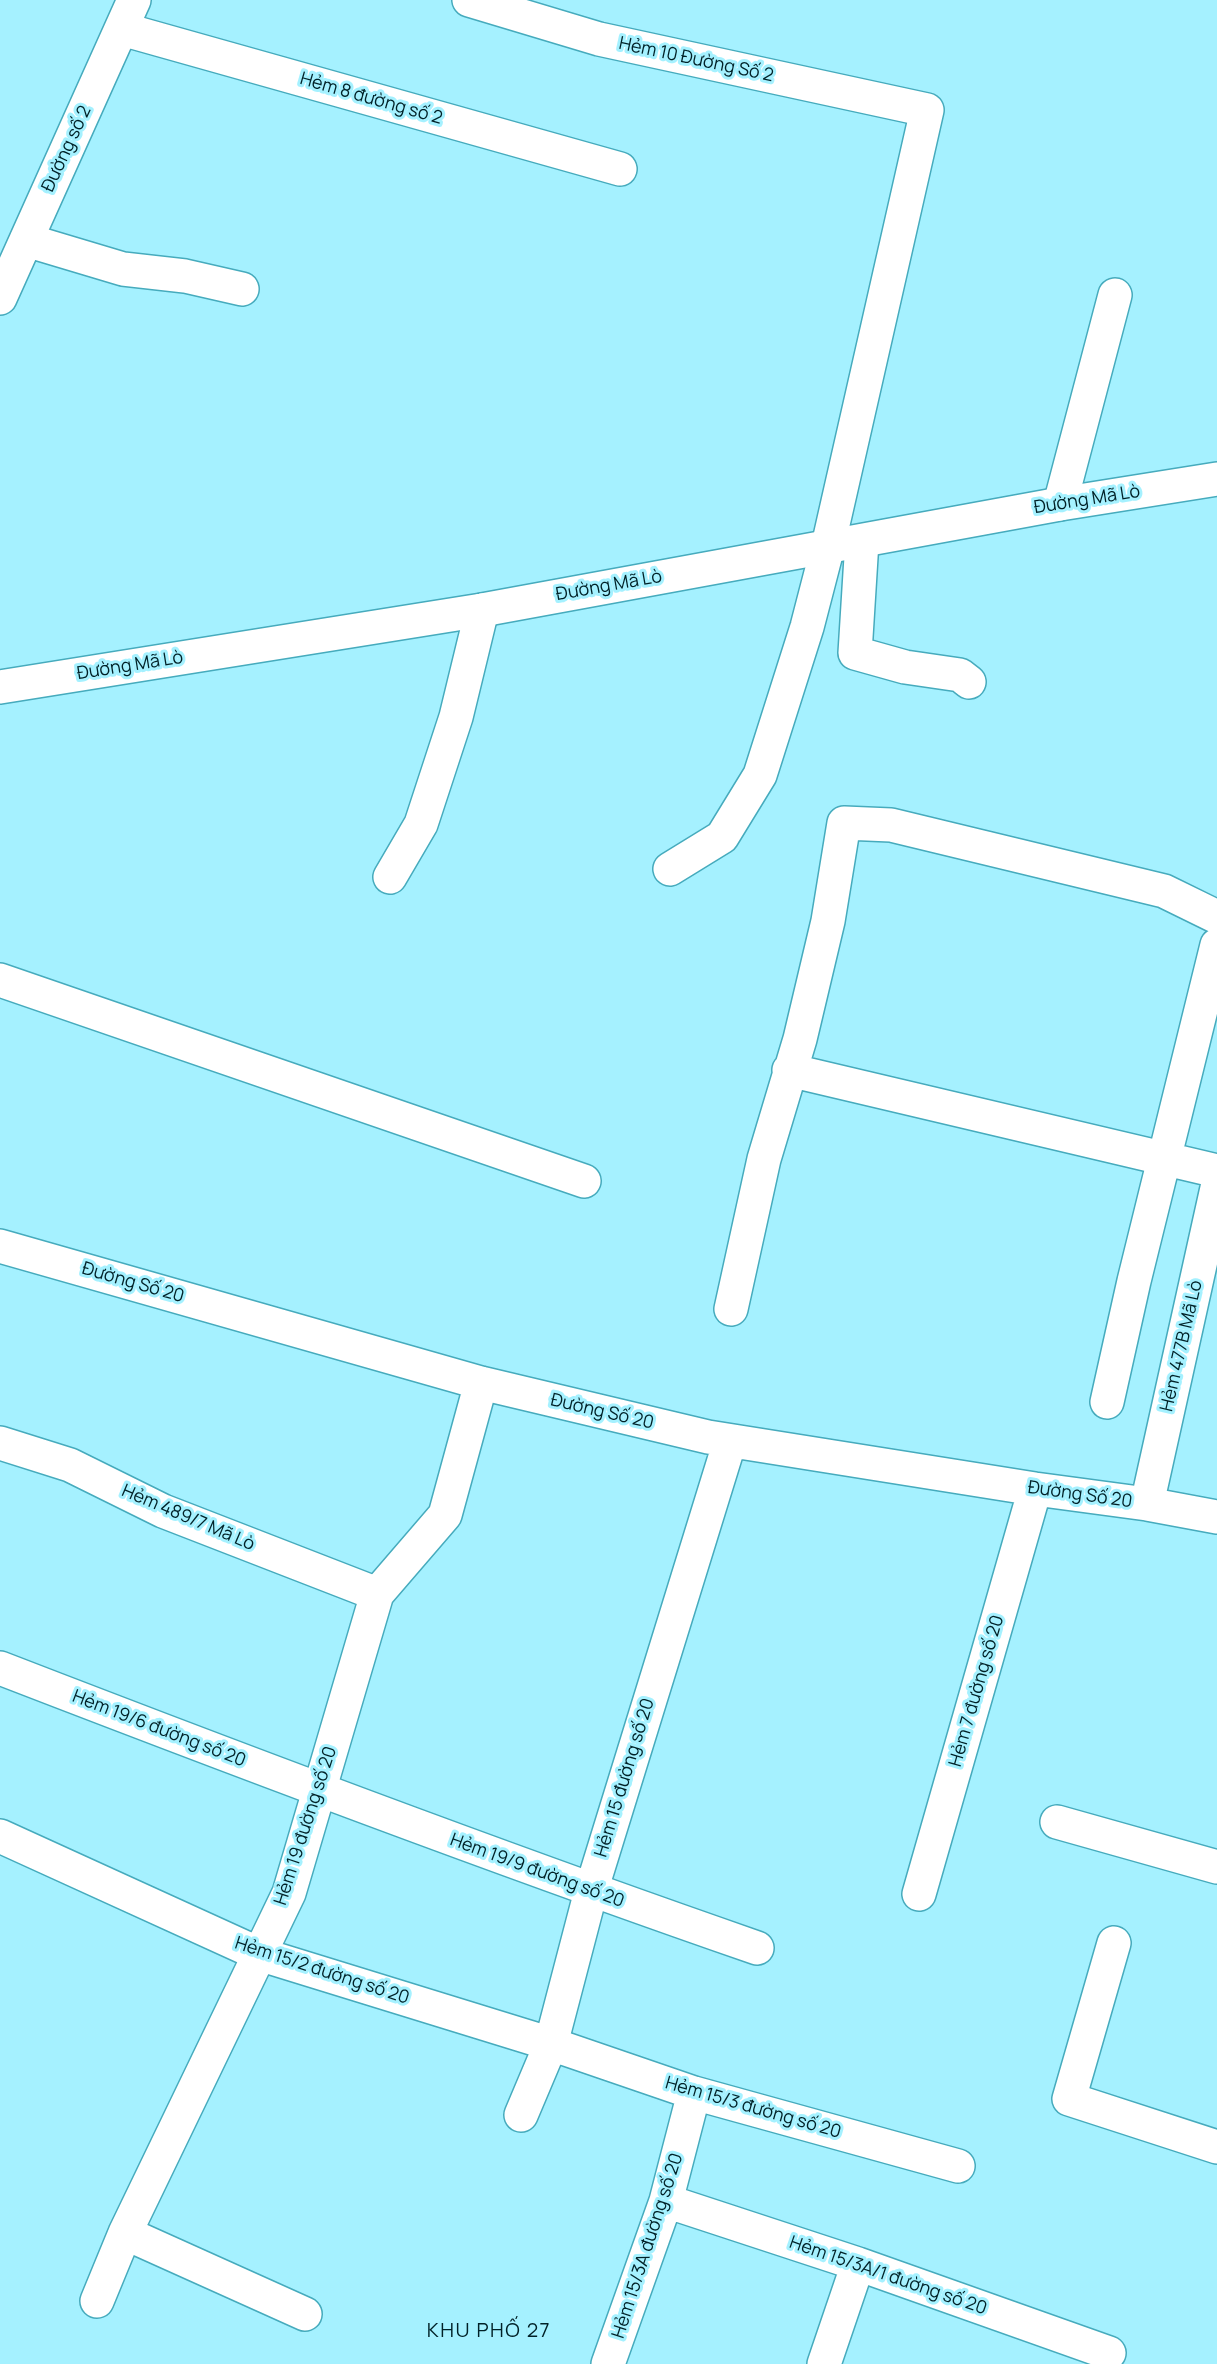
<!DOCTYPE html>
<meta charset="utf-8">
<style>
body{margin:0}
canvas{display:block;background:#a5f1ff}
</style>
<canvas width="1217" height="2364"></canvas>
<script>
const ctx = document.querySelector('canvas').getContext('2d');
ctx.lineJoin = 'round';
function strokePath(path, color, width, dash) { ctx.strokeStyle = color; ctx.lineWidth = width; ctx.lineCap = dash ? 'butt' : 'round'; ctx.setLineDash(dash || []); ctx.stroke(path); }
function drawText(font, color, halo, rows, align = 'center') {
  ctx.font = font + ' Manrope,sans-serif'; ctx.lineWidth = 6; ctx.setLineDash([]); ctx.textBaseline = 'middle'; ctx.strokeStyle = halo; ctx.fillStyle = color; for (const [text, x, y, turn = 0] of rows) {
    ctx.save(); ctx.translate(x, y); ctx.rotate((+turn || 0) * Math.PI / 180); ctx.textAlign = isNaN(turn) ? turn : align; if (halo) ctx.strokeText(text, 0, 0); ctx.fillText(text, 0, 0); ctx.restore();
  }
}
const minor = new Path2D(`
 M 469,0 L 599,39 L 927,110 L 828,546 L 807,627 L 760,775 L 722,837 L 670,869
 M 122,29 L 620,169
 M 26,240 L 123,269 L 185,276 L 242,289
 M 0,298 L 134,0
 M 1060,504 L 1115,295
 M 862,541 L 855,653 L 905,667 L 960,675 L 969,682
 M 390,877 L 421,824 L 456,717 L 482,610
 M 0,980 L 584,1181
 M 789,1070 L 1217,1171
 M 0,1246 L 481,1383 L 708,1437 L 1035,1489 L 1147,1504 L 1217,1517
 M 731,1309 L 764,1159 L 800,1039 L 828,921 L 844,823 L 891,825 L 1164,891 L 1217,917
 M 1107,1402 L 1134,1281 L 1217,945
 M 0,1443 L 70,1465 L 163,1511 L 377,1594
 M 1147,1504 L 1217,1188
 M 0,1668 C 251,1765 503,1860 757,1948
 M 1057,1822 L 1217,1867
 M 0,1836 L 259,1954 L 551,2044 L 694,2093 L 958,2166
 M 919,1894 L 1035,1489
 M 1114,1943 L 1069,2099 L 1217,2147
 M 521,2115 L 551,2044 L 591,1891 L 730,1441
 M 666,2201 L 858,2264 L 1109,2353
 M 125,2233 L 305,2314
 M 97,2301 L 125,2233 L 289,1893 L 377,1594 L 445,1515 L 481,1383
 M 608,2364 L 666,2201 L 694,2093
 M 824,2364 L 858,2264`);
const major = new Path2D(`
 M 0,687 L 482,610 L 1060,504 L 1217,479`);
strokePath(minor, '#46abbd', 36);
strokePath(major, '#46abbd', 36);
strokePath(minor, '#fff', 33);
strokePath(major, '#fff', 33);
drawText('18px', '#012127', '#a5f1ff', [
 ["Hẻm 10 Đường Số 2",696,60,12],
 ["Hẻm 8 đường số 2",371,99,16],
 ["Đường số 2",67,149,-65],
 ["Đường Mã Lò",1087,500,-9],
 ["Đường Mã Lò",609,586,-10],
 ["Đường Mã Lò",130,666,-9],
 ["Đường Số 20",133,1283,16],
 ["Hẻm 477B Mã Lò",1182,1346,-77],
 ["Đường Số 20",602,1412,13],
 ["Đường Số 20",1080,1495,8],
 ["Hẻm 489/7 Mã Lò",188,1518,23],
 ["Hẻm 7 đường số 20",977,1691,-74],
 ["Hẻm 19/6 đường số 20",159,1729,21],
 ["Hẻm 15 đường số 20",625,1778,-73],
 ["Hẻm 19 đường số 20",306,1826,-72],
 ["Hẻm 19/9 đường số 20",537,1871,20],
 ["Hẻm 15/2 đường số 20",322,1971,18],
 ["Hẻm 15/3 đường số 20",753,2108,16],
 ["Hẻm 15/3A đường số 20",648,2246,-72],
 ["Hẻm 15/3A/1 đường số 20",888,2276,19]
]);
ctx.letterSpacing = '1.5px';
drawText('20px', '#012127', '#a5f1ff', [
 ["KHU PHỐ 27",489,2331]
]);
ctx.letterSpacing = '0px';
</script>
